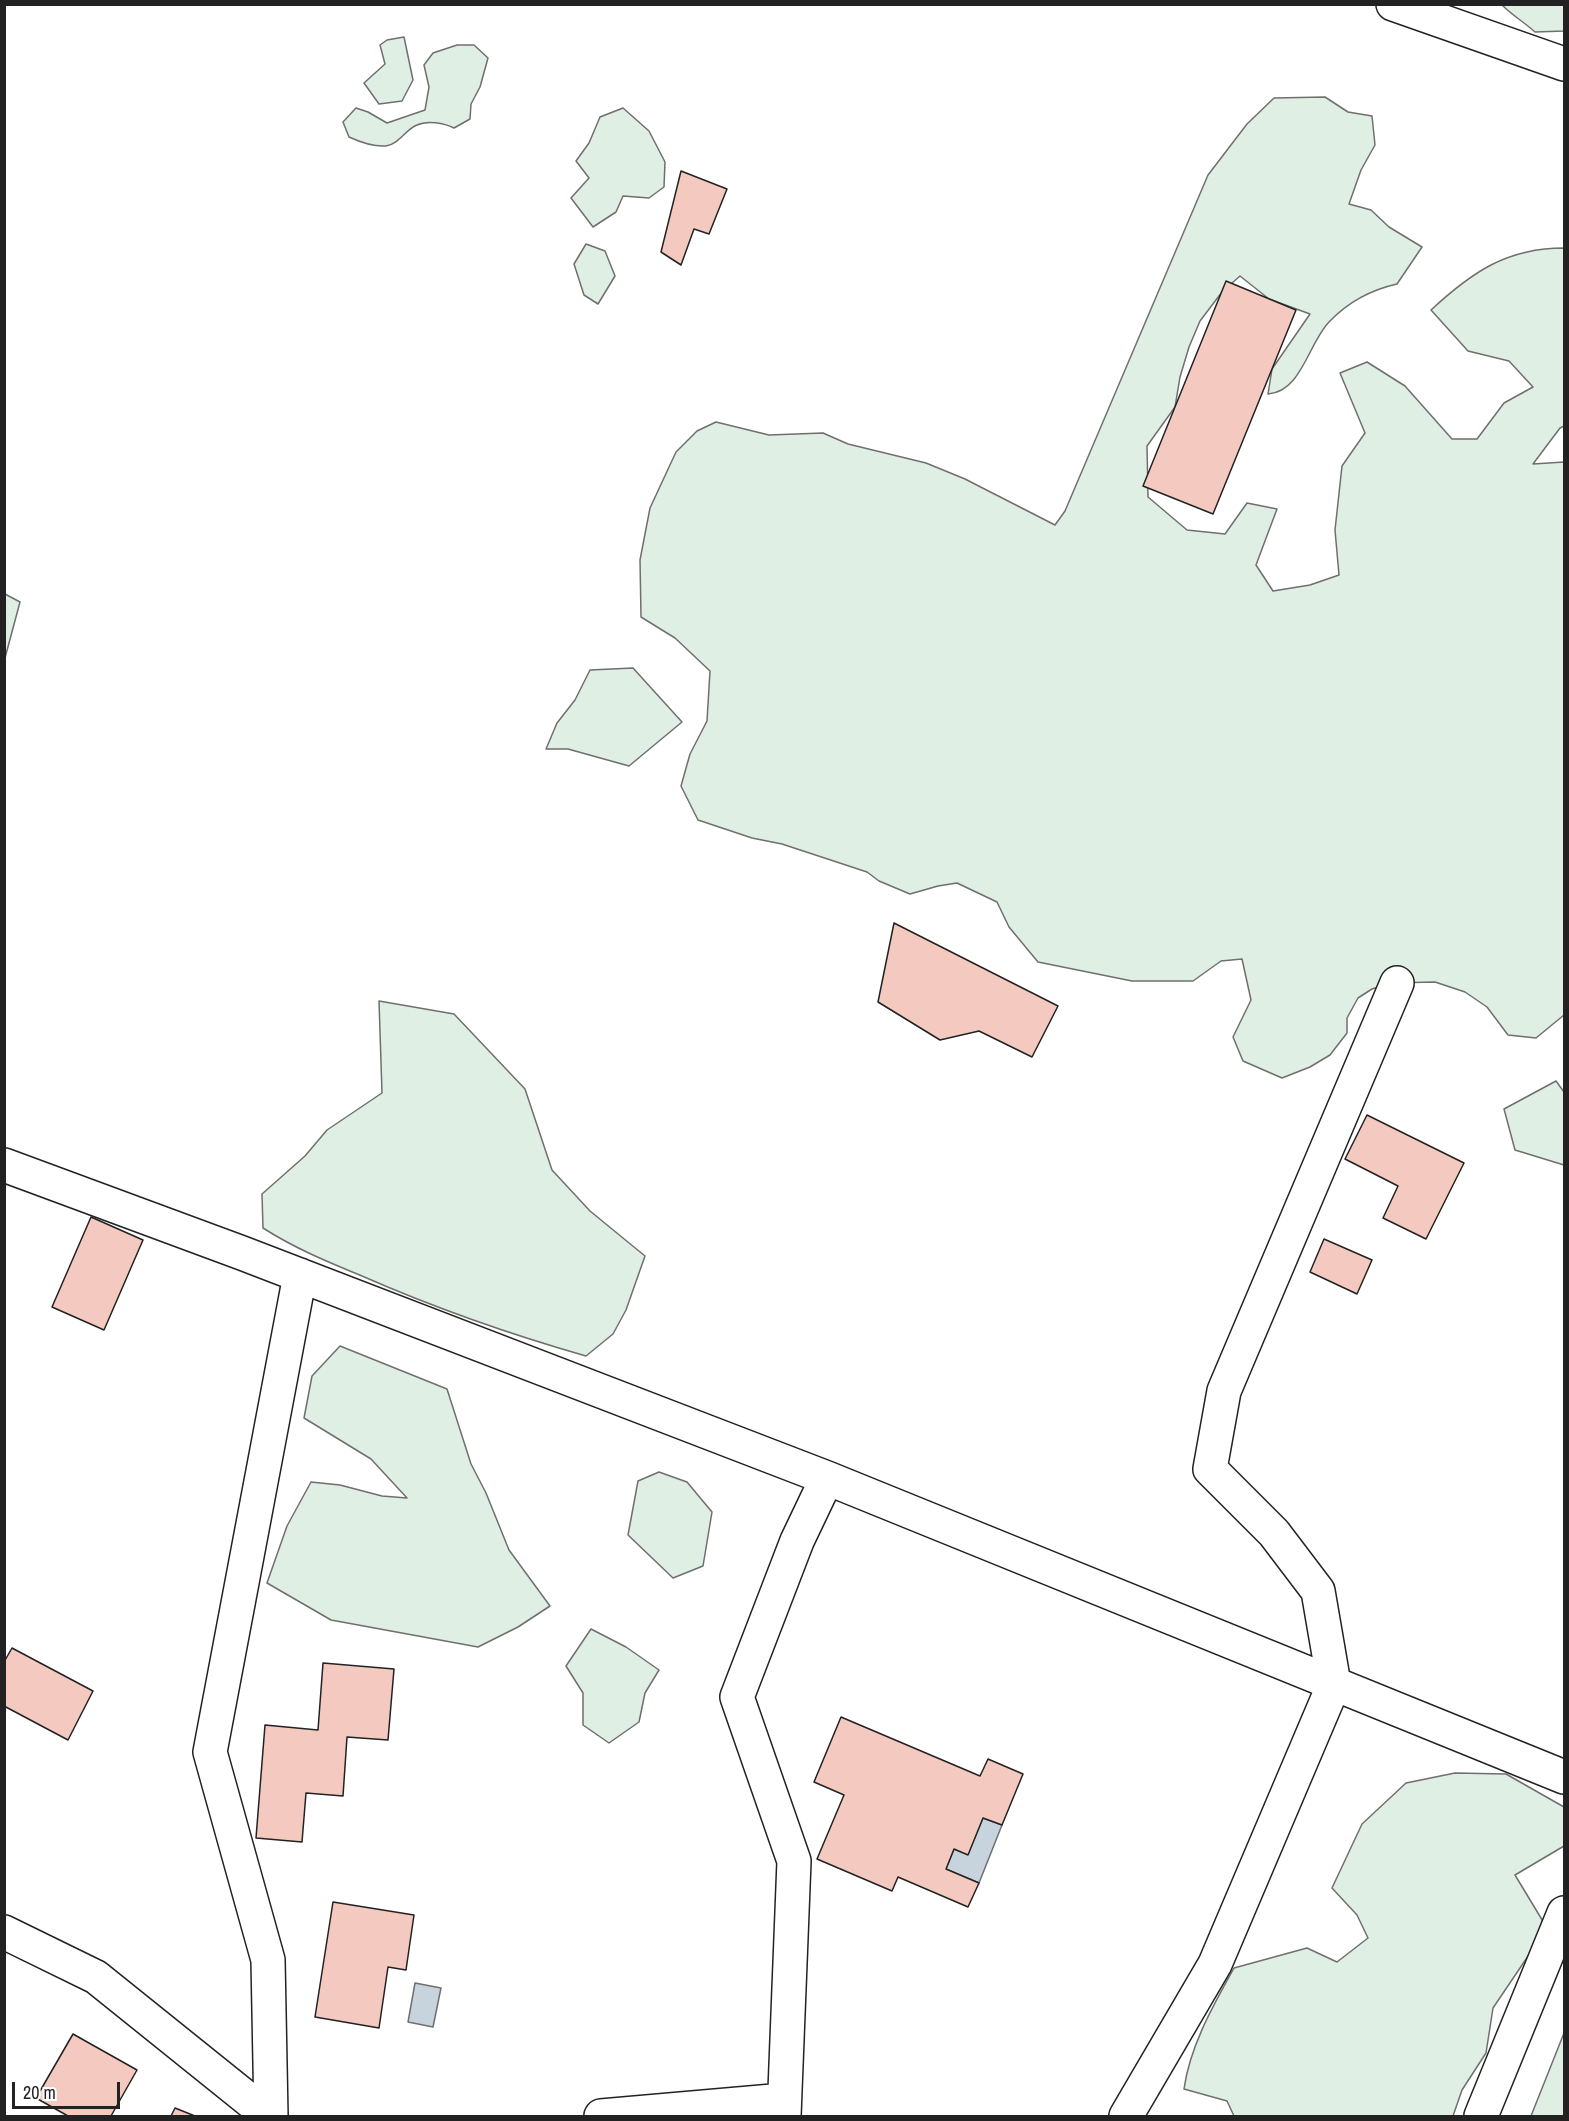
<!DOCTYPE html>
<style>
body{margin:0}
#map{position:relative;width:1569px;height:2121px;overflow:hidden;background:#fff;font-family:"Archivo Narrow",sans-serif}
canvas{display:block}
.frame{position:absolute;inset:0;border:6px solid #222;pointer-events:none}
.scale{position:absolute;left:12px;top:2082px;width:108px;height:27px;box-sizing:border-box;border:3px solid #222;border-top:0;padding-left:8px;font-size:18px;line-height:21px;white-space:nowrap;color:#222;-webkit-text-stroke:4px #fff;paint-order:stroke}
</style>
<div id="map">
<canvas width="1569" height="2121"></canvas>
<div class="frame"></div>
<div class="scale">20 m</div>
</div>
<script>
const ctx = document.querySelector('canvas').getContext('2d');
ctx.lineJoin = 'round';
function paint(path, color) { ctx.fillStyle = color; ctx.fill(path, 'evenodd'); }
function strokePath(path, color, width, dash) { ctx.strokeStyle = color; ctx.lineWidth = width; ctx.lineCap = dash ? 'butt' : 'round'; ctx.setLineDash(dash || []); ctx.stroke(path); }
const green = new Path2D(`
 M 1502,5 L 1564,5 L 1564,31 L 1535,32 C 1524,22 1513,16 1502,5 Z
 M 404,37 L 413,80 L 402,101 L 379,104 L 364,83 L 385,64 L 380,45 L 387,40 Z
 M 457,45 L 474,45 L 488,58 L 480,87 L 471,104 L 470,119 L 454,128 C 444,123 427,120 417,125 C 406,129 399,144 386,146 C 373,147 360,142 349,137 L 343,122 L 356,108 L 368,112 L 387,123 L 425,110 L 429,87 L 424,65 L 433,53 Z
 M 1325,97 L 1348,112 L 1372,116 L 1375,145 L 1361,170 L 1349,204 L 1371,210 L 1389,227 L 1422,247 L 1397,284 C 1370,290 1348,302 1329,322 C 1308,344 1302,391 1268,394 L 1272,369 L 1310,314 L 1269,299 L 1240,276 L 1222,292 L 1200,321 L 1189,347 L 1180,377 L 1175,407 L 1147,446 L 1148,497 L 1187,530 L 1225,534 L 1247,503 L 1277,509 L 1256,565 L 1273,591 L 1310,585 L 1339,575 L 1335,530 L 1342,466 L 1365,433 L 1340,373 L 1367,362 L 1405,386 L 1452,439 L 1477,439 L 1504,403 L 1533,387 L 1509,361 L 1468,351 L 1431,310 C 1472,272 1507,248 1564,248 L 1564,426 L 1560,428 L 1533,464 L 1564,462 L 1564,1015 L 1536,1038 L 1508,1035 L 1487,1007 L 1465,992 L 1435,982 L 1391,983 L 1372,989 L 1358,998 L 1347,1018 L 1347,1033 L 1330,1055 L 1310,1067 L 1282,1078 L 1243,1061 L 1233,1037 L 1251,1000 L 1242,959 L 1221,961 L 1193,981 L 1132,981 L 1038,962 L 1009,927 L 997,902 L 957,883 L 938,886 L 910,894 L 879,881 L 867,872 L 782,844 L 752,838 L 698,820 L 681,786 L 690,754 L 707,721 L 710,671 L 675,638 L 641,617 L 640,560 L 650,508 L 676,452 L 697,431 L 716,422 L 769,435 L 823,433 L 848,444 L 926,463 L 965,479 L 1055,525 L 1065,511 L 1208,175 L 1247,124 L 1274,98 Z
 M 623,108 L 649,131 L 665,162 L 664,187 L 649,198 L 623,196 L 616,212 L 593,227 L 571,198 L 589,178 L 576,161 L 589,143 L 600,117 Z
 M 586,244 L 605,251 L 615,276 L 598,304 L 584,295 L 574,264 Z
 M 5,594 L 20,602 L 5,658 Z
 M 633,668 L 682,722 L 629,766 L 568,749 L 546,749 L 557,723 L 575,700 L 590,670 Z
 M 379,1001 L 454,1014 L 525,1089 L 552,1170 L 590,1211 L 645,1256 L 626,1310 L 613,1334 L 586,1356 C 509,1334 435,1308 362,1276 C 328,1262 294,1248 263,1228 L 262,1194 L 305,1156 L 327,1130 L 382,1093 Z
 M 1556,1081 L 1564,1092 L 1564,1165 L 1515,1150 L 1504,1109 Z
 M 340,1346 L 447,1389 L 471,1464 L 486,1493 L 509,1550 L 550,1606 L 518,1627 L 478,1647 L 331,1620 L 267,1583 L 287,1526 L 311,1482 L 340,1485 L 382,1496 L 407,1498 L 371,1459 L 304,1418 L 312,1376 Z
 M 659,1472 L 687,1482 L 712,1512 L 703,1566 L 673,1578 L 628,1535 L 638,1481 Z
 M 591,1629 L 626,1647 L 659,1670 L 645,1693 L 639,1722 L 609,1743 L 583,1725 L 583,1693 L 566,1666 Z
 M 1455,1773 L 1506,1774 L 1564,1807 L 1564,1846 L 1515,1875 L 1547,1928 L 1493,2008 L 1486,2053 L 1462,2090 L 1453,2116 L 1234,2116 L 1227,2101 L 1184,2089 C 1190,2046 1213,2006 1234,1968 L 1307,1948 L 1337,1962 L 1368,1938 L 1357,1915 L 1332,1888 L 1362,1824 L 1406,1783 Z
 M 1564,2033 L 1564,2116 L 1531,2116 Z`);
paint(green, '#e0efe3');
strokePath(green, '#6f6f6f', 1.5);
const water = new Path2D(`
 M 983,1818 L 1002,1825 L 979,1883 L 946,1869 L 954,1849 L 968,1854 Z
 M 415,1983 L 441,1988 L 433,2027 L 408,2022 Z`);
paint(water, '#c7d3dd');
strokePath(water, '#6f6f6f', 1.5);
const building = new Path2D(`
 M 681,171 L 727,189 L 709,234 L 694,229 L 681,265 L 661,252 Z
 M 1226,281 L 1296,310 L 1213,514 L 1143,486 Z
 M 894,923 L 1058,1006 L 1032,1057 L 979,1031 L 940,1040 L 878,1002 Z
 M 1367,1115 L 1464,1163 L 1426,1239 L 1383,1218 L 1398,1186 L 1345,1159 Z
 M 91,1217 L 143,1240 L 104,1330 L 52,1307 Z
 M 1324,1239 L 1372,1260 L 1357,1294 L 1310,1272 Z
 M 12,1648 L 93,1691 L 68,1740 L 4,1706 L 4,1662 Z
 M 323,1663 L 394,1669 L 388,1740 L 347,1737 L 343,1796 L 306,1793 L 302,1842 L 256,1838 L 265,1725 L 318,1730 Z
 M 841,1717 L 980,1776 L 988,1759 L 1023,1774 L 1002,1825 L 983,1818 L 968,1855 L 954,1849 L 946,1869 L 979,1883 L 968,1907 L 898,1877 L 892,1891 L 817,1859 L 844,1795 L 814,1782 Z
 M 333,1902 L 414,1915 L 406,1970 L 388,1967 L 379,2028 L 315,2017 Z
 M 73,2034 L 137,2070 L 111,2116 L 68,2116 L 36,2098 Z
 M 175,2108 L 195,2116 L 171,2116 Z`);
paint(building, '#f3c9c0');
strokePath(building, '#222', 1.5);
const street = new Path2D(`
 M 4,1165 L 242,1253 L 827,1478 L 1564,1777
 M 4,1932 L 96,1977 L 269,2116
 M 271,2116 L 268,1960 L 210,1752 L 300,1275
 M 601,2116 L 784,2100
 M 784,2116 L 794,1861 L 737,1697 L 797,1541 L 827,1478
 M 1126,2116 L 1215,1964 L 1334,1684 L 1318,1591 L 1274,1533 L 1210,1469 L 1224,1391 L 1397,983
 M 1481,2116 L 1564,1913`);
const secondary = new Path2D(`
 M 1393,4 L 1564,64`);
strokePath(street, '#222', 36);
strokePath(secondary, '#222', 36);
strokePath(street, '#fff', 33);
strokePath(secondary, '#fff', 33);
</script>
